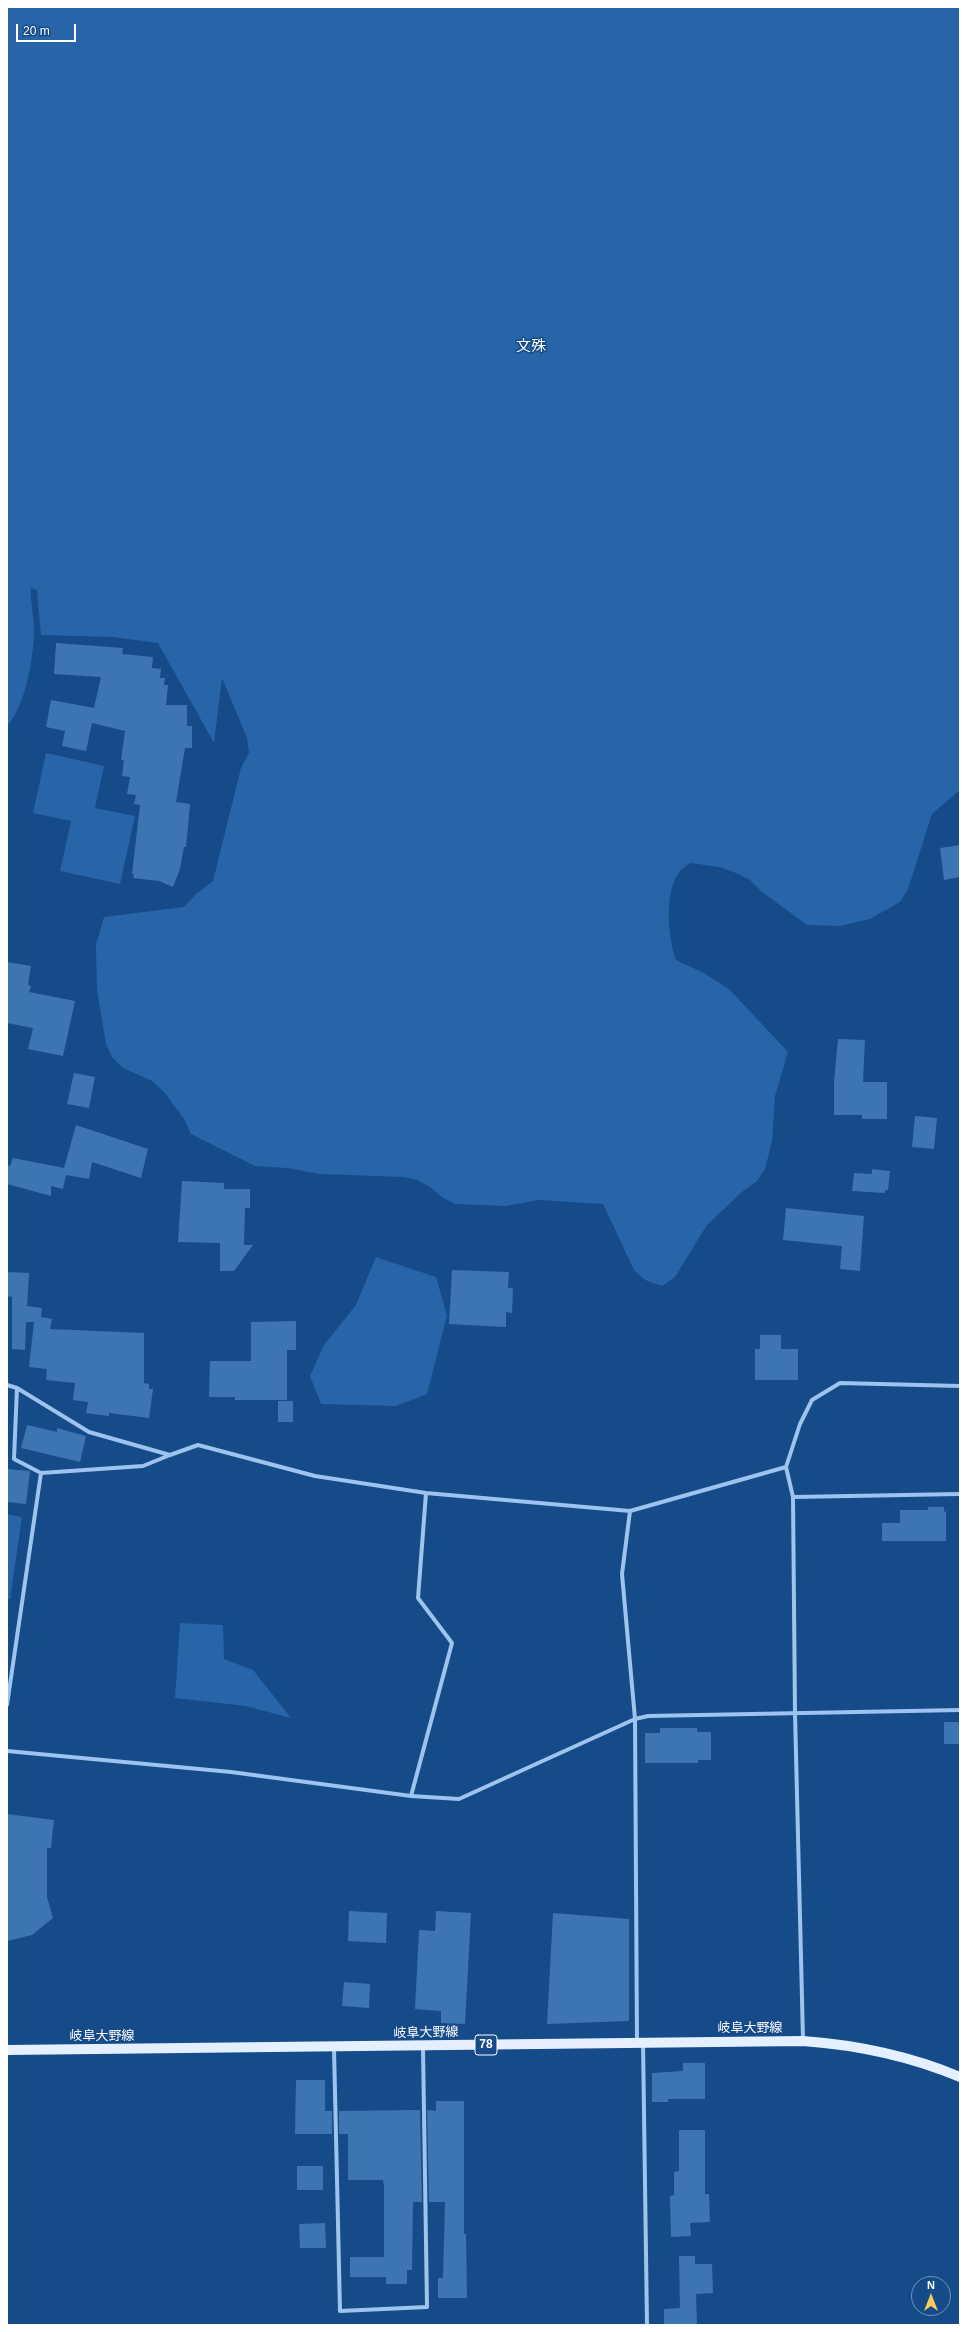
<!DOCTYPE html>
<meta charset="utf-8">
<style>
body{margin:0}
#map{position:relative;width:967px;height:2332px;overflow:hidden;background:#154b89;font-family:Helvetica,sans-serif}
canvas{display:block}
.frame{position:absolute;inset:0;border:8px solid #fff;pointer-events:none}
.north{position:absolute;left:911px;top:2276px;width:40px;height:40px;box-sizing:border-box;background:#154b89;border:1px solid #7393b8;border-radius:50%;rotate:0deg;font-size:11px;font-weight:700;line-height:16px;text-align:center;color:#fff}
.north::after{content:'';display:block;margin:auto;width:14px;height:18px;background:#ffcb5a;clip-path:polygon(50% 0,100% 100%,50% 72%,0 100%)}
.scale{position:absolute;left:16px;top:24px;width:60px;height:18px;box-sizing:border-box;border:2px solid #fff;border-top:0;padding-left:5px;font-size:12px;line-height:14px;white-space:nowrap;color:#fff;-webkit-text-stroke:3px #154b89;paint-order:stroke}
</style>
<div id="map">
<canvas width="967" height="2332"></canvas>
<div class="frame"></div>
<div class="north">N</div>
<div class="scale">20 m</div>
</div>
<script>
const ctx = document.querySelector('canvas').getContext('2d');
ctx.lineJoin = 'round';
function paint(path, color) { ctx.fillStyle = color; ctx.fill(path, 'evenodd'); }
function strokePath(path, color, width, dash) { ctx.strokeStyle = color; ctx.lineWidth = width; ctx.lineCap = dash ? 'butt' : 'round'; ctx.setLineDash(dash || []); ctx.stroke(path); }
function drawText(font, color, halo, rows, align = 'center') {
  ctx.font = font + ' Helvetica,"Noto Sans JP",sans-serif'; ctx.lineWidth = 3; ctx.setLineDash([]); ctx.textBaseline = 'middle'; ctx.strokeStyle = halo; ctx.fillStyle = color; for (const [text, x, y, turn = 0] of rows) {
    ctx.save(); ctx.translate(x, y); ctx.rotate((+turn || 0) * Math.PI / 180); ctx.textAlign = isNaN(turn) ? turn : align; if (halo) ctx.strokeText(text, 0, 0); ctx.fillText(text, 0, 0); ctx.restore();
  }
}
paint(new Path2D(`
 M 7,7 L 960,7 L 960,790 L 932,814 L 908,889 L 900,902 L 870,919 L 840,926 L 807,925 L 761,891 L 750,880 L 736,873 L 720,867 L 690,863 C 686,866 680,870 678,874 C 664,894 668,939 676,960 L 704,973 L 730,990 L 788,1052 L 775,1096 L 772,1141 L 765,1169 L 757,1181 L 742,1192 L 707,1225 L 675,1277 L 662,1286 L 645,1280 L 634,1270 L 603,1204 L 539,1200 L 506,1206 L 455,1204 L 442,1197 L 430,1187 L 417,1180 L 403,1177 L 320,1174 L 287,1168 L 255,1166 L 191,1134 L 184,1119 L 164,1092 L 152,1081 L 123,1068 L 112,1057 L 106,1044 L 97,990 L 96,945 L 104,917 L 184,907 L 196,894 L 213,881 L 241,768 L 249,753 L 247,738 L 222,678 L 214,743 L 158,643 L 113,637 L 41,635 L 37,590 L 31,588 C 30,603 35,620 34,635 C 33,660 25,707 7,726 Z
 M 46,753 L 104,766 L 95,808 L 135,816 L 120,884 L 60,871 L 71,821 L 33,813 Z
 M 376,1257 L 436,1277 L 447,1315 L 427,1394 L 396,1406 L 321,1404 L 310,1376 L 324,1345 L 356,1305 Z
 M 7,1514 L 22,1517 L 10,1599 L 7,1599 Z
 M 180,1623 L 223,1625 L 224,1659 L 253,1670 L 291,1718 L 246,1706 L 175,1698 Z`), '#2765a8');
paint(new Path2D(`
 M 56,643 L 123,648 L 122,654 L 153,657 L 152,668 L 161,669 L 160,678 L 165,678 L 164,685 L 168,685 L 166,705 L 187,705 L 187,726 L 192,726 L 192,748 L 185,748 L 176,802 L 190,804 L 186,847 L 184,847 L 180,869 L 173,887 L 159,881 L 133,878 L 134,874 L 132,874 L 140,805 L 134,804 L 136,795 L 127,794 L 130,777 L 122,776 L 124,760 L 121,760 L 125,731 L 92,723 L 86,751 L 62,746 L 65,731 L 46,727 L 51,700 L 94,708 L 101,677 L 54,674 Z
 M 960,845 L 960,877 L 944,880 L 940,848 Z
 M 7,962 L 31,966 L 28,985 L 31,986 L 29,992 L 75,1001 L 63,1056 L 28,1049 L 33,1028 L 7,1023 Z
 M 838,1039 L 865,1040 L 863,1082 L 887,1082 L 887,1119 L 862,1119 L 862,1115 L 834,1115 L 834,1082 Z
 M 74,1073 L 95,1077 L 89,1108 L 67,1104 Z
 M 915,1116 L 937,1118 L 934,1149 L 912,1147 Z
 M 76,1125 L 148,1149 L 141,1178 L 92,1162 L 89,1179 L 66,1175 L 63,1189 L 51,1186 L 51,1196 L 7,1184 L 7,1165 L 10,1166 L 13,1158 L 64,1168 Z
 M 872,1169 L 890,1171 L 888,1190 L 885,1190 L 885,1193 L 852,1191 L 854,1173 L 872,1174 Z
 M 182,1181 L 224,1183 L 224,1189 L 250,1189 L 250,1208 L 245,1208 L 244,1245 L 253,1245 L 234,1271 L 220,1271 L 220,1243 L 178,1242 Z
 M 786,1208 L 864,1216 L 860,1271 L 840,1269 L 842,1246 L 783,1240 Z
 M 452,1270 L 509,1272 L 508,1288 L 513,1288 L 512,1313 L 506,1312 L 506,1327 L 449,1324 Z
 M 7,1272 L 29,1273 L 27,1306 L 42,1308 L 41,1317 L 52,1319 L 50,1329 L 144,1333 L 144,1383 L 149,1384 L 149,1389 L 153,1389 L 149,1418 L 109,1413 L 109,1416 L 86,1413 L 88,1402 L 73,1400 L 75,1383 L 46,1380 L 47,1369 L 29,1367 L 34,1322 L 26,1322 L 25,1350 L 12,1349 L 12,1297 L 7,1296 Z
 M 296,1321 L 296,1350 L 287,1350 L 287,1400 L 235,1400 L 235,1397 L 209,1397 L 210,1361 L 251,1361 L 251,1322 Z
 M 760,1335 L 781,1335 L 781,1349 L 798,1349 L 798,1380 L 755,1380 L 755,1349 L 760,1349 Z
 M 278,1401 L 293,1401 L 293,1422 L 278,1422 Z
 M 27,1425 L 57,1432 L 57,1428 L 86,1436 L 80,1462 L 21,1448 Z
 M 7,1469 L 30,1471 L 26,1504 L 7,1502 Z
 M 928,1507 L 944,1507 L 944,1512 L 946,1511 L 946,1541 L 882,1541 L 882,1523 L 900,1523 L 900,1510 L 928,1510 Z
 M 944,1722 L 960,1722 L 960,1744 L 944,1744 Z
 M 660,1728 L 697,1728 L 697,1732 L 711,1732 L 711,1760 L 698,1760 L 698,1763 L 645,1763 L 645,1733 L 660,1733 Z
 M 7,1814 L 54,1820 L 51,1848 L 47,1848 L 47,1897 L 53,1918 L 32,1935 L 7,1941 Z
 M 349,1911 L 387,1913 L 386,1943 L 348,1941 Z
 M 436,1911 L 471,1913 L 465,2024 L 441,2023 L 441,2011 L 415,2009 L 419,1930 L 435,1931 Z
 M 553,1913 L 629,1919 L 629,2021 L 547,2024 Z
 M 344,1982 L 370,1984 L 369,2008 L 342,2006 Z
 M 683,2063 L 705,2063 L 705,2099 L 668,2099 L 668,2102 L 652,2102 L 652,2073 L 683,2071 Z
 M 296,2080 L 325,2080 L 325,2111 L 332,2111 L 332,2134 L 295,2134 Z
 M 436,2101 L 464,2101 L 464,2234 L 466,2234 L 467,2298 L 438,2298 L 438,2278 L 443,2278 L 445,2202 L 429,2202 L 427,2110 L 436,2111 Z
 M 420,2110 L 422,2202 L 413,2202 L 412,2270 L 407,2270 L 407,2284 L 386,2284 L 386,2277 L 350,2277 L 350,2257 L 384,2257 L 384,2186 L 383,2180 L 348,2180 L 348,2134 L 339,2134 L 339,2111 Z
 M 679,2130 L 705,2130 L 705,2194 L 709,2194 L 710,2222 L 690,2223 L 691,2236 L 671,2237 L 670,2196 L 674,2195 L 674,2172 L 679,2171 Z
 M 297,2166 L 323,2166 L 323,2190 L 297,2190 Z
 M 325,2223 L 326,2248 L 300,2248 L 299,2224 Z
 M 679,2256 L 695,2256 L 695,2264 L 712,2264 L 713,2293 L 696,2294 L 697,2325 L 664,2325 L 664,2309 L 680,2308 Z`), '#3d75b2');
strokePath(new Path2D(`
 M 7,1385 L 17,1388 L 89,1432 L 170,1455 L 198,1445 L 315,1476 L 426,1493 L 630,1511 L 786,1467
 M 17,1388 L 14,1459 L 41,1473
 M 793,1497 L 960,1494
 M 630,1511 L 622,1574 L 635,1719 L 637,2042
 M 7,1705 L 41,1473 L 143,1466 L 170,1455
 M 7,1751 L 231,1772 L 411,1796 L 459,1799 L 635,1719 L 648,1716 L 960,1710
 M 411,1796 L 452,1643 L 418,1598 L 426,1493
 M 803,2040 L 795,1713 L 793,1497 L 786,1467 L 800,1424 L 812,1400 L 840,1383 L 960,1386
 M 643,2042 L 647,2325
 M 334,2048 L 340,2311 L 427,2307 L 423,2047`), '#9cc4ef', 4);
strokePath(new Path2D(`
 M 7,2050 L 803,2041 C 858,2045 910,2056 960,2077`), '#e4efff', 10);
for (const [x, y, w] of [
 [486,2045,22]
]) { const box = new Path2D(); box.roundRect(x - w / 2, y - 10, w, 20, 3); ctx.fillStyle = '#154b89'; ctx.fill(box); strokePath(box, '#fff', 1); }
drawText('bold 12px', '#fff', null, [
 ["78",486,2045]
]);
drawText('13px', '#fff', '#154b89', [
 ["岐阜大野線",750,2028],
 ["岐阜大野線",426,2033,-1],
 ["岐阜大野線",102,2036]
]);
drawText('15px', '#fff', '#154b89', [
 ["文殊",531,347]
]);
</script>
